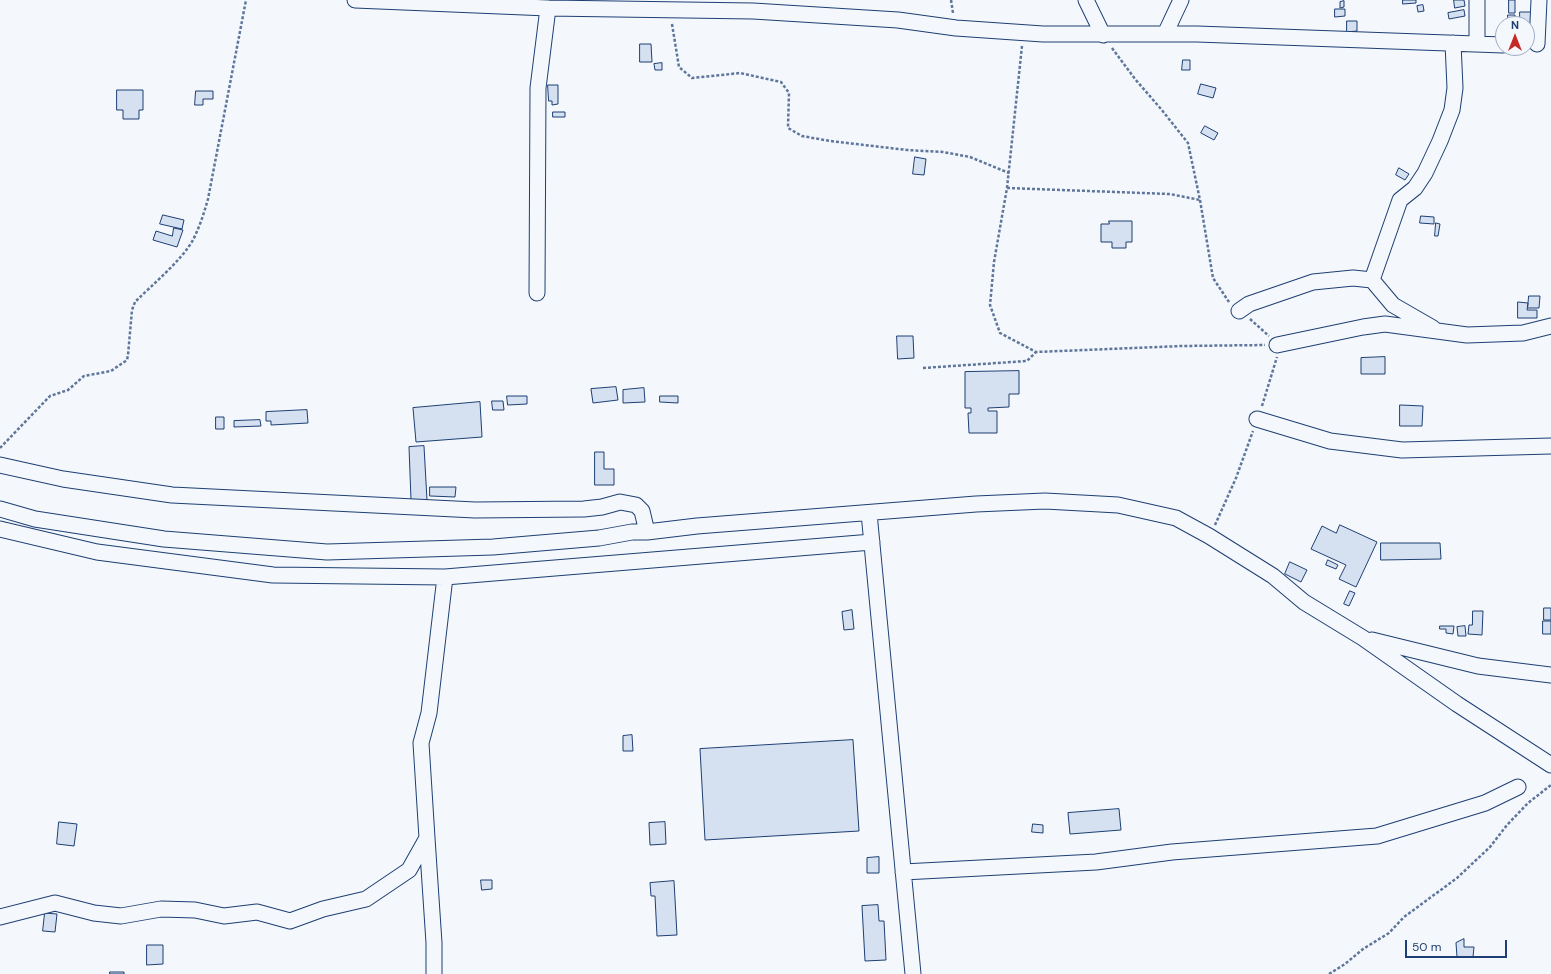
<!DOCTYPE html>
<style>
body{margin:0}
#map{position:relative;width:1551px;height:974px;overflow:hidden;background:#f4f7fb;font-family:"DM Sans",sans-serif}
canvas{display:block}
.north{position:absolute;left:1495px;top:16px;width:40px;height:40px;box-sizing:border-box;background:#f4f7fb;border:1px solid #9eadc5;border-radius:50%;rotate:0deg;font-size:11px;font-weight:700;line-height:16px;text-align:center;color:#1d3f73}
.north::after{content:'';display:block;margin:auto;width:14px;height:18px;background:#c62828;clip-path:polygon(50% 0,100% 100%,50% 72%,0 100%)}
.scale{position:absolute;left:1405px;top:940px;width:102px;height:18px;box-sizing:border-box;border:2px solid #1d3f73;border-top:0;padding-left:5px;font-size:12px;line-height:14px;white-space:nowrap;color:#1d3f73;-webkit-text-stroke:3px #f4f7fb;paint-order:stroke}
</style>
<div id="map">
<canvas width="1551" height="974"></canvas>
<div class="north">N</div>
<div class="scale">50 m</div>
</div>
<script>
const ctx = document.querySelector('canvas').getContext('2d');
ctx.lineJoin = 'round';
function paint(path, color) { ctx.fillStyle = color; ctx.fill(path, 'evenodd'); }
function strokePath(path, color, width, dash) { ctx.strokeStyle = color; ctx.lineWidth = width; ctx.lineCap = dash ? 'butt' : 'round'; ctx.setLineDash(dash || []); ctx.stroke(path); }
const building = new Path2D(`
 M 1403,0 L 1416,0 L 1416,3 L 1403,4 Z
 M 1454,0 L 1464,0 L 1465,6 L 1455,8 Z
 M 1509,0 L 1515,0 L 1515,13 L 1509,13 Z
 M 1344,1 L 1344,7 L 1340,8 L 1340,2 Z
 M 1423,5 L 1424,11 L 1418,12 L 1417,6 Z
 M 1335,9 L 1345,9 L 1345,16 L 1335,17 Z
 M 1464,10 L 1465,16 L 1449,19 L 1448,13 Z
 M 1520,12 L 1537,12 L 1537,27 L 1527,27 L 1527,24 L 1520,24 Z
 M 1508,15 L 1515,15 L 1515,24 L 1508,24 Z
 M 1347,21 L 1357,21 L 1357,31 L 1347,32 Z
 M 640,44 L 651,44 L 652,62 L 640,62 Z
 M 1183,60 L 1190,60 L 1190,70 L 1182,70 Z
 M 662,63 L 662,70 L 655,70 L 654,64 Z
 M 1201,84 L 1216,88 L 1213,98 L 1198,94 Z
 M 548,85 L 558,85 L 558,104 L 552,105 L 552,101 L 549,101 Z
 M 117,90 L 143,90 L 143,110 L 139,110 L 139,119 L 123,119 L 123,110 L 117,110 Z
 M 196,91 L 213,91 L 213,99 L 203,99 L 203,105 L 195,105 Z
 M 553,112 L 565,112 L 565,117 L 553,117 Z
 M 1205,126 L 1218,133 L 1214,140 L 1201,133 Z
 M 915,157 L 926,159 L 924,175 L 913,174 Z
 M 1399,168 L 1409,174 L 1405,180 L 1396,175 Z
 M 163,215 L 184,220 L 182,229 L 160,224 Z
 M 1421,216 L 1434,217 L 1434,224 L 1420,223 Z
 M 1109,221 L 1132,221 L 1132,242 L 1126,242 L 1126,248 L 1112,248 L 1112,242 L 1101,242 L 1101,224 L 1109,224 Z
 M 1436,223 L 1440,224 L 1438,236 L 1435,236 Z
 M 174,228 L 183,230 L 177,247 L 153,240 L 156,231 L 172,236 Z
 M 1529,296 L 1540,296 L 1539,308 L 1528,308 Z
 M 1518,302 L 1528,303 L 1527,310 L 1537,310 L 1537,318 L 1518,318 Z
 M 897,336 L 913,336 L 914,358 L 898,359 Z
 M 1385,357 L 1385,374 L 1361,374 L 1361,358 Z
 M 1019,371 L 1019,394 L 1009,394 L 1009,407 L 988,408 L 988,411 L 997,411 L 997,433 L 969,433 L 968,413 L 971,413 L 971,408 L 965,408 L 965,372 Z
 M 616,387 L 618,400 L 593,403 L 591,389 Z
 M 644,388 L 645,402 L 623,403 L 623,390 Z
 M 507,396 L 527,396 L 527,404 L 508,405 Z
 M 660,396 L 678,396 L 678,403 L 660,402 Z
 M 492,401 L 503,401 L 504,410 L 493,410 Z
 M 480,402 L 482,437 L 416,442 L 413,408 Z
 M 1400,405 L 1423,406 L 1422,426 L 1400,426 Z
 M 307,410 L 308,423 L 271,425 L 271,421 L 266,421 L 266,412 Z
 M 216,417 L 224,417 L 224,429 L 216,429 Z
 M 260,420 L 261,426 L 234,427 L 234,421 Z
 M 424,446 L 427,500 L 411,500 L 409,447 Z
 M 595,452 L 604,452 L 604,469 L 614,469 L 614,485 L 595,485 Z
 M 430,487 L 456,487 L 455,497 L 430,496 Z
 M 1340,525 L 1377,542 L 1356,587 L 1339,579 L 1346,565 L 1311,549 L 1322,526 L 1336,533 Z
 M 1381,543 L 1440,543 L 1441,559 L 1381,560 Z
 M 1328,560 L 1338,565 L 1336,569 L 1326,565 Z
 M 1290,562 L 1307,570 L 1301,582 L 1285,574 Z
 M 1350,591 L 1355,593 L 1349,606 L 1344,604 Z
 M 1544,608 L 1551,608 L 1551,620 L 1544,620 Z
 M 852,610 L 854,629 L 844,630 L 842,612 Z
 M 1473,611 L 1483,611 L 1482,635 L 1468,634 L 1469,625 L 1472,625 Z
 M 1543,621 L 1551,621 L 1551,634 L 1543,634 Z
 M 1440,626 L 1454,626 L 1453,634 L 1446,633 L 1446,629 L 1440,629 Z
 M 1465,626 L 1466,636 L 1458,636 L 1457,627 Z
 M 632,735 L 633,751 L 623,751 L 623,736 Z
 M 853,740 L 859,831 L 705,840 L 700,749 Z
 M 1119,809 L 1121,830 L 1070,834 L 1068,813 Z
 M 59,822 L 77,824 L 74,846 L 57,844 Z
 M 665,822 L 666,844 L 650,845 L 649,823 Z
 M 1033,824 L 1043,825 L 1043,833 L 1032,832 Z
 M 879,857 L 879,873 L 867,873 L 867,858 Z
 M 481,880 L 492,880 L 492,889 L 482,890 Z
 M 674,881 L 677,935 L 657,936 L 655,896 L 651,896 L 650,883 Z
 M 878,905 L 879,921 L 884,921 L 886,960 L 865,961 L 862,906 Z
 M 45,913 L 57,914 L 55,932 L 43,931 Z
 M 1464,939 L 1464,947 L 1474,947 L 1473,957 L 1457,957 L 1456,943 Z
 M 147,945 L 163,945 L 163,964 L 147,965 Z
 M 110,972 L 124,972 L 124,974 L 110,974 Z`);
paint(building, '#d5e0f0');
strokePath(building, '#1d3f73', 1);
const minor = new Path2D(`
 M 355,0 L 548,8 L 753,11 L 898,20 L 956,28 L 1043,34 L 1197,34 L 1503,45
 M 1086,0 L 1103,35
 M 1165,34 L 1181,0
 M 1477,44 L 1477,0
 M 1537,44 L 1539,0
 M 1372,280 L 1400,200 L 1415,188 L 1425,173 L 1440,141 L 1452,110 L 1455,88 L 1453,43
 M 537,293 L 538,88 L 548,8
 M 1239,311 L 1249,304 L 1313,282 L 1353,278 L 1372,280 L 1393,305 L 1433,328
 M 1277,345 L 1363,327 L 1385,324 L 1467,335 L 1523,333 L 1551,326
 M 1257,419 L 1330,441 L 1402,450 L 1551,446
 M 0,465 L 63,479 L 172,495 L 475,510 L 584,509 L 602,507 L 620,502 L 636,505 L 642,511 L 647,532
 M 0,509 L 35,519 L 164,539 L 327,552 L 493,547 L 599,538 L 632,532 L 647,532 L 697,526 L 976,504 L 1045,501 L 1118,505 L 1176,518 L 1209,536 L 1273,576 L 1304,602 L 1363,638 L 1457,704 L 1551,765
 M 869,513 L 913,974
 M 0,529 L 97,552 L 273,575 L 445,577 L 872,542
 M 1372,640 L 1478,666 L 1551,675
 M 427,838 L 434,943 L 434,974
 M 903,872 L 1096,862 L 1172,852 L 1377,836 L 1485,803 L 1518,787
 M 0,917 L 55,903 L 94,913 L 121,916 L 161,909 L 195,910 L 224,916 L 257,912 L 290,921 L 323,909 L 366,899 L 409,870 L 427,838 L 421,743 L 429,713 L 445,577`);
strokePath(minor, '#1d3f73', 17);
strokePath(new Path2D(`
 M 951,0 L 953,13
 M 672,24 L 679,67 L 692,78 L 740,73 L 781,82 L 789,93 L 788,128 L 802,136 L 830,141 L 907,150 L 943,152 L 970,157 L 1009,173
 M 1022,46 L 1007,188 L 994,262 L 990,305 L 1000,333 L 1036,352 L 1182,346 L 1265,345
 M 1112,48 L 1135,79 L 1161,109 L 1188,143 L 1200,200 L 1213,278 L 1229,302
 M 1007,188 L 1170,194 L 1200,200
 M 1250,319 L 1269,336
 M 923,368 L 1027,361 L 1036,352
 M 1262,406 L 1277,357
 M 0,448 L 50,396 L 68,390 L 84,376 L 111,371 L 127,360 L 128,355 L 132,310 L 135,302 C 153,284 181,261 193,240 C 200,226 204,213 208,199 L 246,0
 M 1215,525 L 1236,478 L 1253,431
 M 1329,974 L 1345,964 L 1363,949 L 1389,933 L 1404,917 L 1457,878 L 1490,847 L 1507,825 L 1528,803 L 1551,785`), '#5e769c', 2.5, [3, 2]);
strokePath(minor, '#f4f7fb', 15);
</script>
